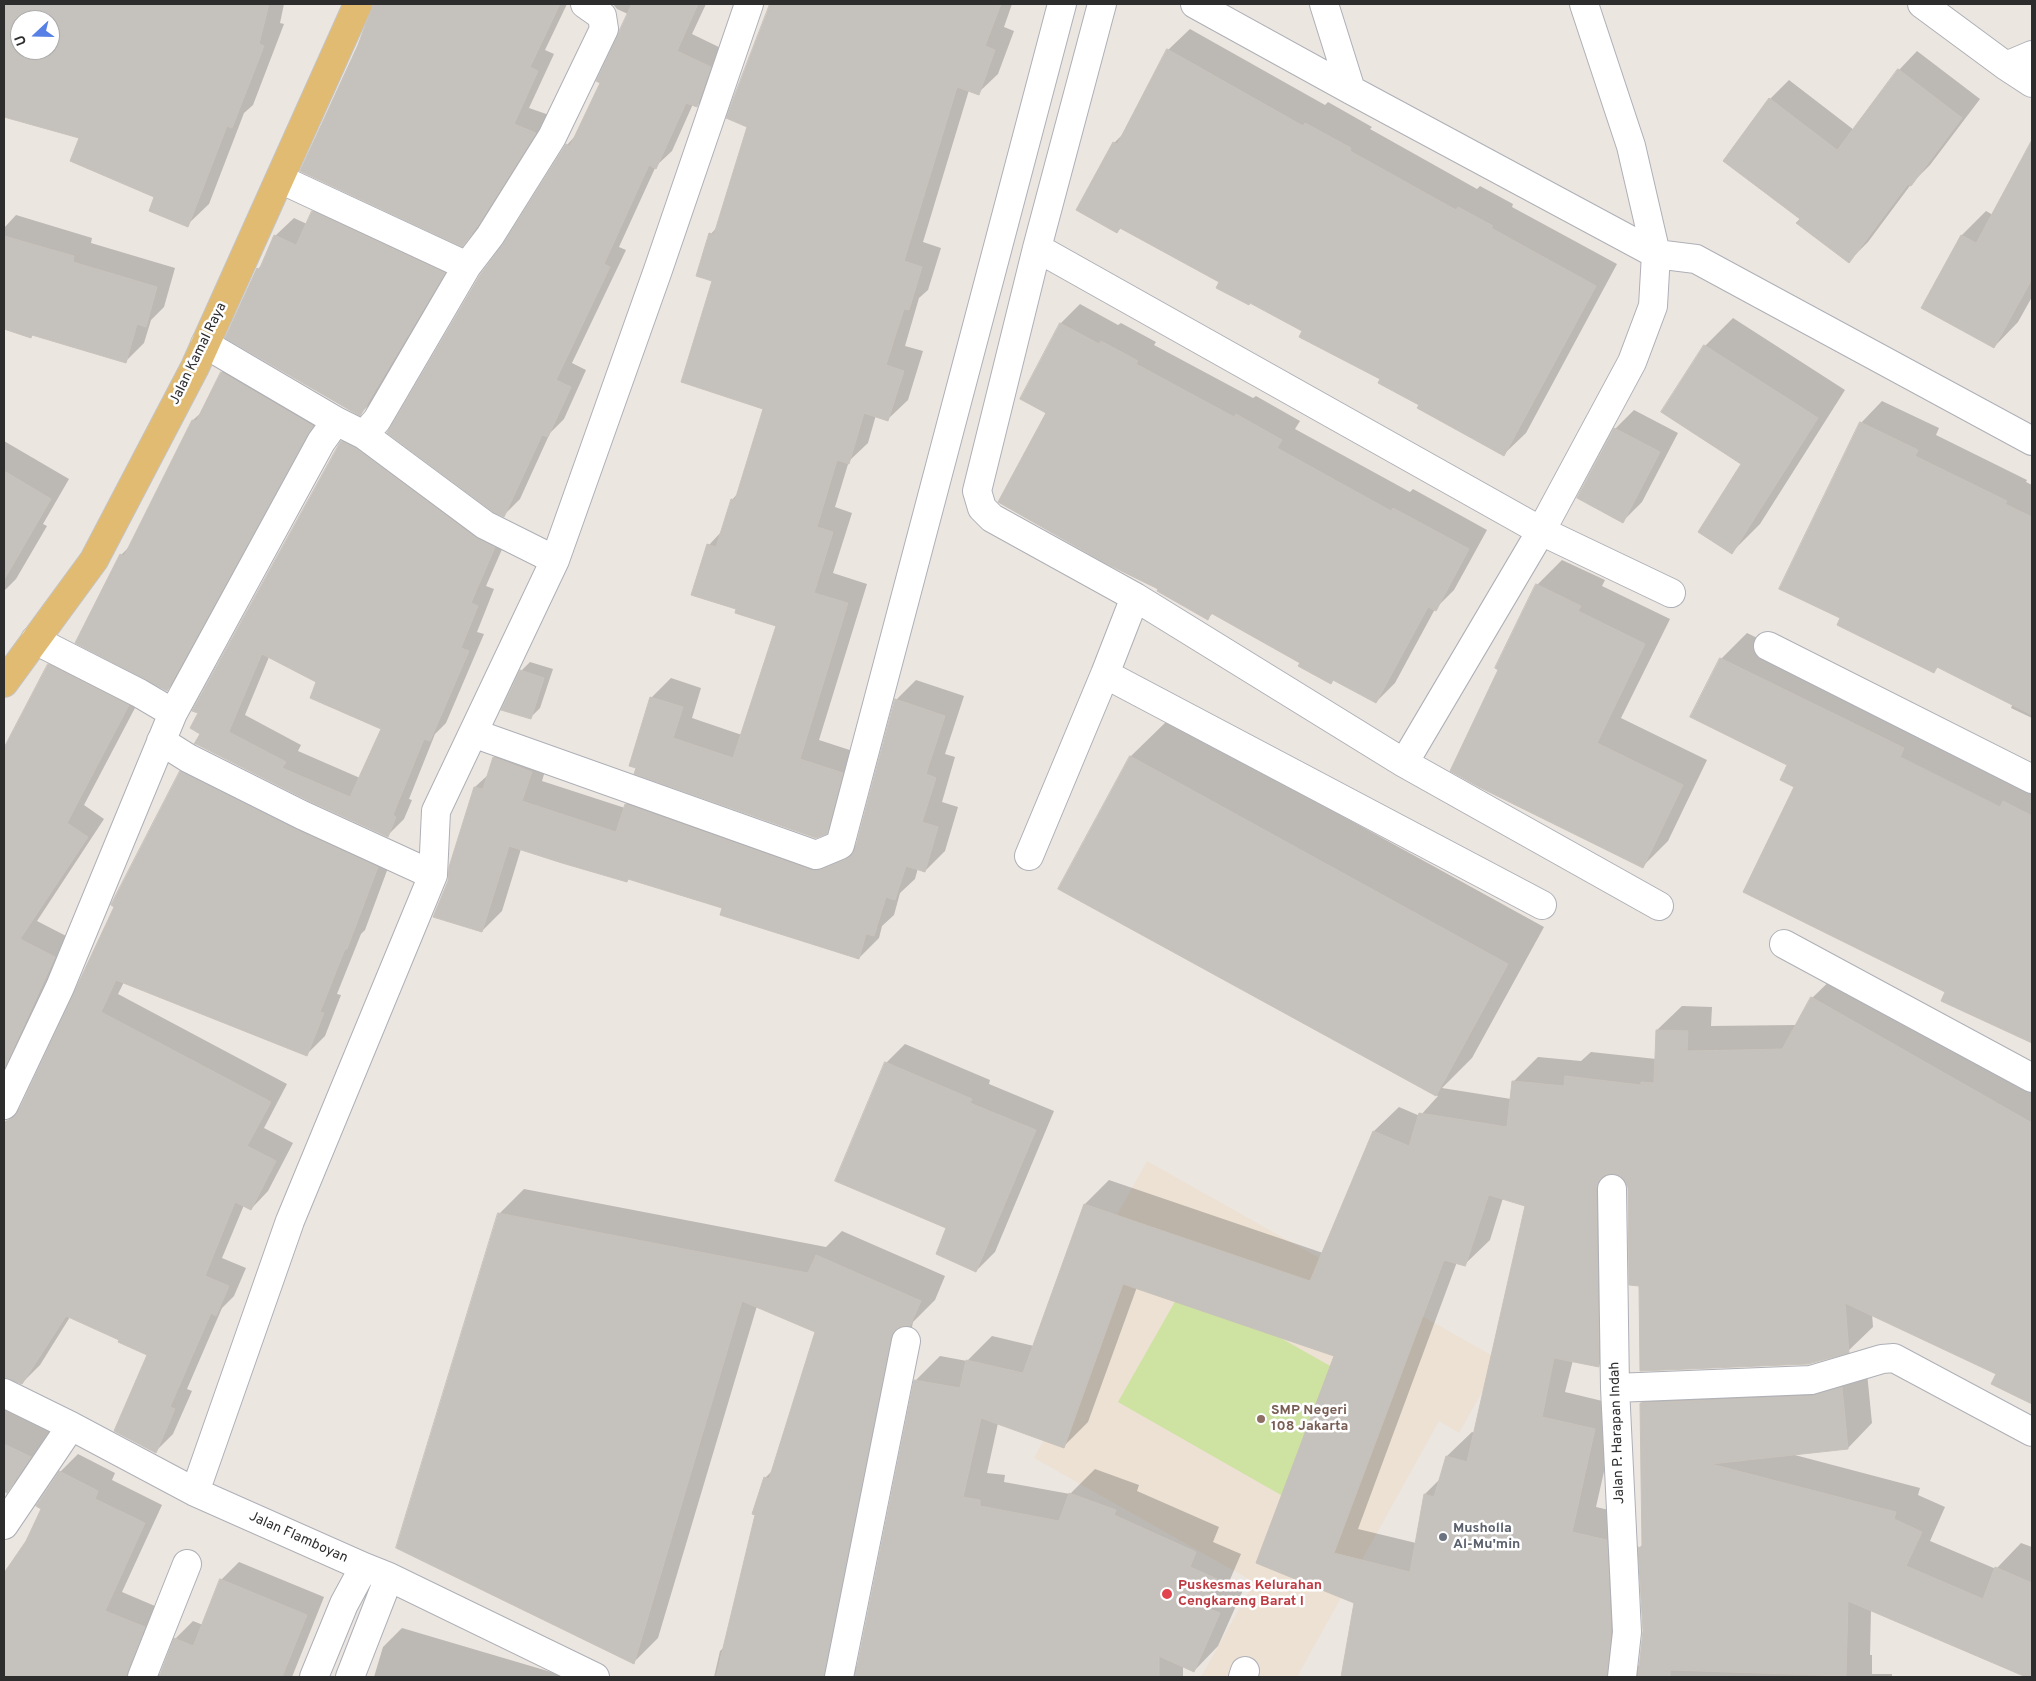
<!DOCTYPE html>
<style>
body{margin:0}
#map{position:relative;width:2036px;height:1681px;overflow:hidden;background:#ece6e1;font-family:Overpass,sans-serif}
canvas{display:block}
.frame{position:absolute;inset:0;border:5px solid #2d2d2d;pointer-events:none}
.north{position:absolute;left:10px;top:10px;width:50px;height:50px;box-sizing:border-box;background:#fff;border:1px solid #ababab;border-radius:50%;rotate:249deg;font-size:14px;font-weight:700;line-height:20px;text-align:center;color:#2d2d2d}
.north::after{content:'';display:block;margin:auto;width:18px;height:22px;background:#5680e5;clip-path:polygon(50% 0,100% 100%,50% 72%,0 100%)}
</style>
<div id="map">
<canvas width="2036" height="1681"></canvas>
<div class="frame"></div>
<div class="north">U</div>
</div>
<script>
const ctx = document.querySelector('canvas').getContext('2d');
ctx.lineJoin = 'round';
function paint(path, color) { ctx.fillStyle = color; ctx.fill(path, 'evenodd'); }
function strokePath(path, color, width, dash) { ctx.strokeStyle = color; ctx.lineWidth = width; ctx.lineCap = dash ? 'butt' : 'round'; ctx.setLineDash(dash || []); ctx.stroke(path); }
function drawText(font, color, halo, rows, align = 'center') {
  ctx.font = font + ' Overpass,sans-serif'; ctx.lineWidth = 5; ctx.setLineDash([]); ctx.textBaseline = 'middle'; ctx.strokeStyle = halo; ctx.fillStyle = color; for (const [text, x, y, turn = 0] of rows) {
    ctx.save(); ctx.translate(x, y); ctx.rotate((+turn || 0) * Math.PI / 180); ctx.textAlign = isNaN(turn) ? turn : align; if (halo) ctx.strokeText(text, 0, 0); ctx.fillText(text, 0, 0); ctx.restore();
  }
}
paint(new Path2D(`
 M 1147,1161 L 1500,1360 L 1459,1433 L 1439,1421 L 1297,1677 L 1201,1677 L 1254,1582 L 1034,1458 L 1056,1417 L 1017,1395 Z`), '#ece1d3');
paint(new Path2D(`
 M 1185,1284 L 1355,1380 L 1288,1499 L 1118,1402 Z`), '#cee2a2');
paint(new Path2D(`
 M 4,4 L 284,4 L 280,23 L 284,24 L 253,105 L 244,113 L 209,204 L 187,225 L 156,197 L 80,137 L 6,117 L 4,119 ZM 20,20 L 50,20 L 50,50 L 20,50 Z
 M 375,4 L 567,4 L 545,50 L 554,54 L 529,108 L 552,116 L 479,228 L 462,245 L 373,11 Z
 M 613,4 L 706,4 L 692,34 L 727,51 L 713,89 L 697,106 L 693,104 L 672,151 L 656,166 L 619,247 L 626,250 L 572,363 L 586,370 L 564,419 L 550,433 L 520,499 L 504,515 L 504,245 L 567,145 L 576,135 L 601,82 L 628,14 L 617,9 Z
 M 771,4 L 1012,4 L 1004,27 L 1014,31 L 998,74 L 978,93 L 969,90 L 923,242 L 941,248 L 928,290 L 919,298 L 905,346 L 923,351 L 908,400 L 888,419 L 876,415 L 868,443 L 849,461 L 835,507 L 852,513 L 833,573 L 867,584 L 819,740 L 862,754 L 846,813 L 826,832 L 636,773 L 651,698 L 671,678 L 701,688 L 692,718 L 742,735 L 777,625 L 737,608 L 709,545 L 722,531 L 732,500 L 738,493 L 765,408 L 714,281 L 711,234 L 717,227 L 749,126 L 728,118 Z
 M 1190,29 L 1325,105 L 1328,102 L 1372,127 L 1370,129 L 1477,189 L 1480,186 L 1513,204 L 1512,207 L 1617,264 L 1526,433 L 1504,454 L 1421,404 L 1304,330 L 1221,282 L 1121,228 L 1117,232 L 1077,210 L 1114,143 L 1124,133 L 1168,50 Z
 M 1917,51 L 1980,99 L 1930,165 L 1912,183 L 1868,242 L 1849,261 L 1801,219 L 1770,99 L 1789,80 L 1854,130 L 1899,70 Z
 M 2032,152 L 2032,297 L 2018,322 L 1994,347 L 1923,307 L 1962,235 L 1986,211 L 1993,215 L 2022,163 Z
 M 331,193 L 462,254 L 378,396 L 360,414 L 258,269 L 263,263 L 275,236 L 294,218 L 307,224 L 313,212 Z
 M 16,215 L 92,238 L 91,243 L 175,268 L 164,307 L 151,320 L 144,343 L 125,362 L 33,334 L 31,336 L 4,328 L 4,228 Z
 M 1080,304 L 1118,325 L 1121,323 L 1156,342 L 1154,345 L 1253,398 L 1256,396 L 1300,421 L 1295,429 L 1410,492 L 1413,489 L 1487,530 L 1454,590 L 1435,609 L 1395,683 L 1376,702 L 1334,679 L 1331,683 L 1302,662 L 1213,613 L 1208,618 L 1159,589 L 1048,412 L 1021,398 L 1061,323 Z
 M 1733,318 L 1845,390 L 1760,524 L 1732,552 L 1742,464 L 1705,346 Z
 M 241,353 L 331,407 L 186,671 L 167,690 L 121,555 L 131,545 L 193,420 L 203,411 L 222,372 Z
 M 1882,401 L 1939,428 L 1936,435 L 2027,480 L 2026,482 L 2032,485 L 2032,718 L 2011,708 L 2013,703 L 1939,666 L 1933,672 L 1841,618 L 1861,423 Z
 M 1634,410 L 1678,433 L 1642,502 L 1623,521 L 1615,429 Z
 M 358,425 L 510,531 L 486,586 L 494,589 L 477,632 L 484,634 L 446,723 L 435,734 L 409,799 L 412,800 L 404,819 L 387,836 L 196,743 L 342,442 ZM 269,657 L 317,682 L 382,728 L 360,778 L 298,751 L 301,745 L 245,715 Z
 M 4,441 L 69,479 L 43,524 L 47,526 L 16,579 L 4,591 Z
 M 1562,560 L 1605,580 L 1602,586 L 1670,619 L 1621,718 L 1707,760 L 1668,841 L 1643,866 L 1500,669 L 1497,668 L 1537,585 Z
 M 1747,633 L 1929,722 L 2032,777 L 2032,1042 L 1942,1000 L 1946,991 L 1796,787 L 1789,765 L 1721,659 Z
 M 67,647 L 146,687 L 84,805 L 104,819 L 37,921 L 72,939 L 17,1060 L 4,1072 L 4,747 L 5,748 L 49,665 Z
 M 530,662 L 553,669 L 540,708 L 530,718 L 521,671 Z
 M 916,680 L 964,696 L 945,754 L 955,757 L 942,802 L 958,807 L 945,851 L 925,871 L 918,868 L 915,879 L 900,893 L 894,915 L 882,926 L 879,938 L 859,958 L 724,907 L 629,878 L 627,881 L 521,849 L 502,911 L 482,931 L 449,881 L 450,867 L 475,787 L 489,774 L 494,757 L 514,737 L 551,751 L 542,781 L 625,808 L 626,804 L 646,784 L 843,850 L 858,844 L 896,700 Z
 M 1168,720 L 1544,927 L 1472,1058 L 1442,1088 L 1511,1099 L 1513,1082 L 1538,1057 L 1581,1061 L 1591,1052 L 1656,1059 L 1657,1030 L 1682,1006 L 1712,1007 L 1711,1026 L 1797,1025 L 1812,998 L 1837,974 L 2032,1085 L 2032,1397 L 2029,1401 L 1998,1374 L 1872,1314 L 1873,1327 L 1848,1351 L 1640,1285 L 1629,1188 L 1626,1180 L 1621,1175 L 1623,1341 L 1599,1365 L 1573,1360 L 1565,1392 L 1619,1405 L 1596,1507 L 1631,1515 L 1637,1665 L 1640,1666 L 1644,1634 L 1640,1547 L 1643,1544 L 1641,1403 L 1666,1378 L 1866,1363 L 1872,1423 L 1848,1448 L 1791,1454 L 1920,1488 L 1918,1495 L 1945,1507 L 1930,1541 L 1996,1569 L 2021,1543 L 2032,1547 L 2032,1677 L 1871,1609 L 1870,1655 L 1872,1655 L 1872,1674 L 1892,1674 L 1892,1677 L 1343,1677 L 1355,1603 L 1258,1562 L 1336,1355 L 1137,1287 L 1088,1422 L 1063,1447 L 998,1423 L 987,1473 L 1005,1475 L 1004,1482 L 1070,1494 L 1095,1469 L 1139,1485 L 1137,1491 L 1219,1527 L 1213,1542 L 1241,1554 L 1229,1582 L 1244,1588 L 1218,1646 L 1194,1671 L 1183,1666 L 1183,1677 L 714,1677 L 720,1651 L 725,1646 L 765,1478 L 774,1469 L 817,1332 L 757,1306 L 658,1638 L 634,1662 L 499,1214 L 524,1189 L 826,1247 L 842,1231 L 945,1276 L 935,1300 L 913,1322 L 848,1648 L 853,1664 L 858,1667 L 915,1381 L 940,1356 L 967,1361 L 992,1336 L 1034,1346 L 1085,1204 L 1109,1180 L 1323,1253 L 1374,1131 L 1399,1107 L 1420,1116 L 1438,1096 L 1060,888 L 1131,756 ZM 1503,1198 L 1526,1205 L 1475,1433 L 1472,1432 L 1447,1456 L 1441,1478 L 1425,1494 L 1416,1543 L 1358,1529 L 1457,1262 L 1465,1264 L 1490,1240 Z
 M 199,754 L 395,849 L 365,930 L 361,934 L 337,994 L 341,995 L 325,1036 L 307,1054 L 124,982 L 118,994 L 287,1084 L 264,1128 L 293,1143 L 268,1191 L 251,1209 L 244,1205 L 222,1258 L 246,1268 L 234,1296 L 222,1308 L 187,1389 L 192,1391 L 173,1434 L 155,1452 L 149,1354 L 121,1339 L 70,1317 L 40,1365 L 22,1383 L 6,1377 L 8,1383 L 54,1430 L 25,1473 L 7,1491 L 4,1490 L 4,1125 L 23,1104 L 181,772 Z
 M 905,1044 L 990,1080 L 989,1084 L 1054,1111 L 995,1252 L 976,1271 L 886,1063 Z
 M 78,1454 L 115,1473 L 112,1480 L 162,1505 L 122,1592 L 162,1609 L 155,1674 L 161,1674 L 175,1639 L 193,1621 L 203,1625 L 221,1580 L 239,1562 L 324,1597 L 292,1677 L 4,1677 L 4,1574 L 27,1542 L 60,1472 Z
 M 402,1628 L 568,1677 L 373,1677 L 374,1677 L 383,1647 Z`), '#0003');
const building = new Path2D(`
 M 4,4 L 269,4 L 259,44 L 264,46 L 232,128 L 227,126 L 188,227 L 149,211 L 154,197 L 70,161 L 79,138 L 4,117 ZM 20,20 L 50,20 L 50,50 L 20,50 Z
 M 373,4 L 560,4 L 530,67 L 538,71 L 514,124 L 536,133 L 477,227 L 462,247 L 300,171 L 358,45 Z
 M 632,4 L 698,4 L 677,51 L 711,67 L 697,107 L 686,103 L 656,169 L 649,165 L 604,264 L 610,267 L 556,380 L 571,387 L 548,437 L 542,435 L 504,517 L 493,512 L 387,433 L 480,275 L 503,244 L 566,144 L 570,146 L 600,83 L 596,81 Z
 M 770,4 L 1001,4 L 985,46 L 995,50 L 979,95 L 957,87 L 904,261 L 922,267 L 909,310 L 904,309 L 886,365 L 904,371 L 888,421 L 864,413 L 849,464 L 837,460 L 817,527 L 833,532 L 814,593 L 848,603 L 800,759 L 843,773 L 827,834 L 816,838 L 634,774 L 636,768 L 629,766 L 650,697 L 683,707 L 673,738 L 733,758 L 776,626 L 735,613 L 736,609 L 691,595 L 707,544 L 716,547 L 731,499 L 735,500 L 763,409 L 681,382 L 712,281 L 696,276 L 709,233 L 714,234 L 747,127 L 726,118 Z
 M 1167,49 L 1303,126 L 1305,123 L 1351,148 L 1350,151 L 1456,210 L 1458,207 L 1493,226 L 1491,228 L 1596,286 L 1504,456 L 1417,408 L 1419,405 L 1378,383 L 1380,379 L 1299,337 L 1302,331 L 1250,303 L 1249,305 L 1216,288 L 1219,282 L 1120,228 L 1117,233 L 1076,210 L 1113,142 L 1117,144 Z
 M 1898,69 L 1962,118 L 1911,186 L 1908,184 L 1849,263 L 1796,223 L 1800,219 L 1723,161 L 1769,98 L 1837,150 Z
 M 2032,140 L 2032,279 L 1994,348 L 1921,308 L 1961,235 L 1976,243 Z
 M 312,211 L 445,273 L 360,416 L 225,338 L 257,268 L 259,270 L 274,235 L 296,245 Z
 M 4,236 L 74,256 L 73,262 L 157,287 L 146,327 L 137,324 L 126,363 L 32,335 L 31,338 L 4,329 Z
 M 1060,323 L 1099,344 L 1101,341 L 1138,361 L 1136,364 L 1234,417 L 1236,414 L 1282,440 L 1277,448 L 1391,511 L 1393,508 L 1469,549 L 1436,611 L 1428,607 L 1376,703 L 1333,680 L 1331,684 L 1298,666 L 1300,663 L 1211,613 L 1208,620 L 1157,591 L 1158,589 L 1105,563 L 998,502 L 1046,413 L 1020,399 Z
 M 1704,345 L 1818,418 L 1732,554 L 1698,532 L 1741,464 L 1661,412 Z
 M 221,372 L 313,426 L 167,691 L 75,643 L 120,554 L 124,556 L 192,420 L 196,421 Z
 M 1860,422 L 1918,450 L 1915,456 L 2007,501 L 2005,504 L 2032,517 L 2032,715 L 1937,667 L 1934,673 L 1837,625 L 1840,618 L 1779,589 Z
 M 1614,428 L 1660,452 L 1623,523 L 1577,498 Z
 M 341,441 L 356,448 L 476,538 L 495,547 L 471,603 L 478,606 L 461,648 L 469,651 L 430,741 L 424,739 L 393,815 L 396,817 L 388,837 L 309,801 L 196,744 L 194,744 L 200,734 L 190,728 L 198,713 L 192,711 ZM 262,654 L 316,682 L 310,698 L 381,729 L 350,797 L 282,768 L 286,762 L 229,732 Z
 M 4,471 L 51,499 L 4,580 Z
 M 1536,584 L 1581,606 L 1578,611 L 1645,644 L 1597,743 L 1683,785 L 1643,868 L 1479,787 L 1450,771 L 1498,670 L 1495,668 Z
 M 1720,658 L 1904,748 L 1900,757 L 2000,807 L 2003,801 L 2032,816 L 2032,1043 L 1941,1001 L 1945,992 L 1743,892 L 1794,787 L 1780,780 L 1787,765 L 1690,717 Z
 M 48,664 L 129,705 L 67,823 L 88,837 L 20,939 L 55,957 L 4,1069 L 4,748 Z
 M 520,670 L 544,678 L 531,719 L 501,710 Z
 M 895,699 L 945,716 L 926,774 L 936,778 L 922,822 L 938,827 L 925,872 L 906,866 L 895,900 L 886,897 L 874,936 L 866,934 L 859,959 L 720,915 L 722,908 L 628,879 L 627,882 L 562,863 L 509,846 L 482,932 L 433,917 L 448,881 L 449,867 L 474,787 L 483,789 L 493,757 L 532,772 L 522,801 L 616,832 L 625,804 L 811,870 L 822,869 L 846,859 L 851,856 L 855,849 Z
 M 1130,756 L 1508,964 L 1436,1096 L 1058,889 Z
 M 180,771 L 295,829 L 378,867 L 347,949 L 345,949 L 320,1012 L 324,1013 L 307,1056 L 116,980 L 101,1012 L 271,1102 L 247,1146 L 276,1161 L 251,1210 L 235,1202 L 205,1276 L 229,1286 L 216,1316 L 211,1313 L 170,1407 L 175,1409 L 156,1453 L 114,1431 L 147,1355 L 118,1342 L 119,1340 L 66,1316 L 22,1384 L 4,1378 L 4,1122 L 13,1118 L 18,1112 L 114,907 L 111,905 Z
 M 1811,997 L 2032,1123 L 2032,1404 L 1991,1384 L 1996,1374 L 1845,1303 L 1849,1353 L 1808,1364 L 1640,1371 L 1639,1286 L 1629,1285 L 1628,1188 L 1625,1181 L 1619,1175 L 1611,1173 L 1604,1175 L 1599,1181 L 1596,1189 L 1599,1367 L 1554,1358 L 1542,1417 L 1595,1429 L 1572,1532 L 1607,1540 L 1611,1632 L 1607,1677 L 1341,1677 L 1354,1603 L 1256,1563 L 1334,1356 L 1123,1284 L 1064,1448 L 981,1418 L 963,1497 L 980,1500 L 980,1506 L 1059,1521 L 1069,1493 L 1116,1510 L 1114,1515 L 1196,1552 L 1190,1567 L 1217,1579 L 1205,1607 L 1220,1613 L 1194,1672 L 1159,1656 L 1159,1677 L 855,1677 L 914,1380 L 960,1388 L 966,1360 L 1023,1373 L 1084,1204 L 1310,1281 L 1373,1131 L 1409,1146 L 1419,1113 L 1507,1127 L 1512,1081 L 1564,1086 L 1565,1076 L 1641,1085 L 1641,1082 L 1654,1083 L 1656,1030 L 1688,1031 L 1687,1051 L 1782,1049 ZM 1489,1195 L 1525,1206 L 1467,1462 L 1446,1456 L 1434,1497 L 1424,1494 L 1410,1572 L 1334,1553 L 1444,1260 L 1465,1266 Z
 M 885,1062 L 972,1099 L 970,1103 L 1036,1130 L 976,1272 L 936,1254 L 946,1228 L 835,1181 Z
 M 498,1213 L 808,1273 L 816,1255 L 921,1301 L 910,1326 L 901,1326 L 894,1331 L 891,1338 L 824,1677 L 716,1677 L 755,1515 L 752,1514 L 764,1477 L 769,1479 L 815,1332 L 742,1301 L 634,1664 L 396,1548 Z
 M 1842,1387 L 1848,1449 L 1711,1464 L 1896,1512 L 1894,1519 L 1922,1532 L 1906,1566 L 1983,1599 L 1995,1567 L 2032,1583 L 2032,1677 L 2026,1677 L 1848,1601 L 1846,1676 L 1670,1670 L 1670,1677 L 1638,1677 L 1643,1631 L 1638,1547 L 1642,1548 L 1640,1403 L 1812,1396 Z
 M 4,1444 L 31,1457 L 7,1493 L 4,1491 Z
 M 59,1471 L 98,1491 L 95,1499 L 145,1523 L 105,1611 L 145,1627 L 127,1677 L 4,1677 L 4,1573 L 26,1541 L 41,1509 L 36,1506 Z
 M 220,1579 L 307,1615 L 282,1677 L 159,1677 L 174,1638 L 193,1646 Z`);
paint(building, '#c5c1bc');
strokePath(building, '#c8c2bb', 1);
const minor = new Path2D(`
 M 1102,4 L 1037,248 L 977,491 L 982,508 L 992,518 L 1135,597 L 1404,763 L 1659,906
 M 1195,4 L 1351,90 L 1656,254 L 1696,259 L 2032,441
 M 1324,4 L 1351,90
 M 1922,4 L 2006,66 L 2032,83
 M 2006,66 L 2032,55
 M 280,179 L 467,266
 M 1037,248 L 1541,531 L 1671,593
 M 205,344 L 336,421 L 364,435 L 485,525 L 555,560
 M 364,435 L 377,420 L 467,266 L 490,236 L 552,137 L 604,29 L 602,16 L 585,4
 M 35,640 L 139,693 L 173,713
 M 1768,646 L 2032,779
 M 1105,674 L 1542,905
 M 473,733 L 816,855 L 840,845 L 1062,4
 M 161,741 L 188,758 L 302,815 L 433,875
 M 1404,763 L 1541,531 L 1632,362 L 1653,306 L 1656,254 L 1631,146 L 1584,4
 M 1029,856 L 1105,674 L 1135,597
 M 1784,944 L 2032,1078
 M 4,1105 L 60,987 L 173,713 L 321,442 L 336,421
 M 1612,1189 L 1615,1388 L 1627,1632 L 1622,1677
 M 1615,1388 L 1811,1380 L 1882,1359 L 1894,1358 L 2032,1432
 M 4,1393 L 71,1426 L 195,1492 L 364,1567 L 389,1577 L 595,1677
 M 195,1492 L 290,1221 L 433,875 L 436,811 L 555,560 L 658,270 L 749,4
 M 4,1525 L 71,1426
 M 142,1677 L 187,1564
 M 314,1677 L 344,1604 L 364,1567
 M 350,1677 L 389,1577
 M 839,1677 L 906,1341
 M 1243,1677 L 1245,1671`);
const major = new Path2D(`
 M 4,683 L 94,560 L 195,367 L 358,4`);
strokePath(minor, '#aeb0b7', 30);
strokePath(major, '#c4c4c4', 30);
strokePath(minor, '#fff', 28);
strokePath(major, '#e1bb72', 28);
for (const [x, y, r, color] of [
 [1261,1419,5,"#8d6e63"],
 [1443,1537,5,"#6b7280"],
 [1167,1594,6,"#e0444e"]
]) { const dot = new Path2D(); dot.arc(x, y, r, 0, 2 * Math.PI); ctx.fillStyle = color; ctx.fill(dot); strokePath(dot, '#fff', 2); }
drawText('14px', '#2d2d2d', '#fff', [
 ["Jalan Kamal Raya",199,354,-64],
 ["Jalan P. Harapan Indah",1618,1433,-92],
 ["Jalan Flamboyan",298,1538,24]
]);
drawText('bold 14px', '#785e54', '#fff', [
 ["SMP Negeri",1271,1411],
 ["108 Jakarta",1271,1427]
], 'left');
drawText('bold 14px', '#5b616d', '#fff', [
 ["Musholla",1453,1529],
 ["Al-Mu'min",1453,1545]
], 'left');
drawText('bold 14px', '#be3a42', '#fff', [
 ["Puskesmas Kelurahan",1178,1586],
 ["Cengkareng Barat I",1178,1602]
], 'left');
</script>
